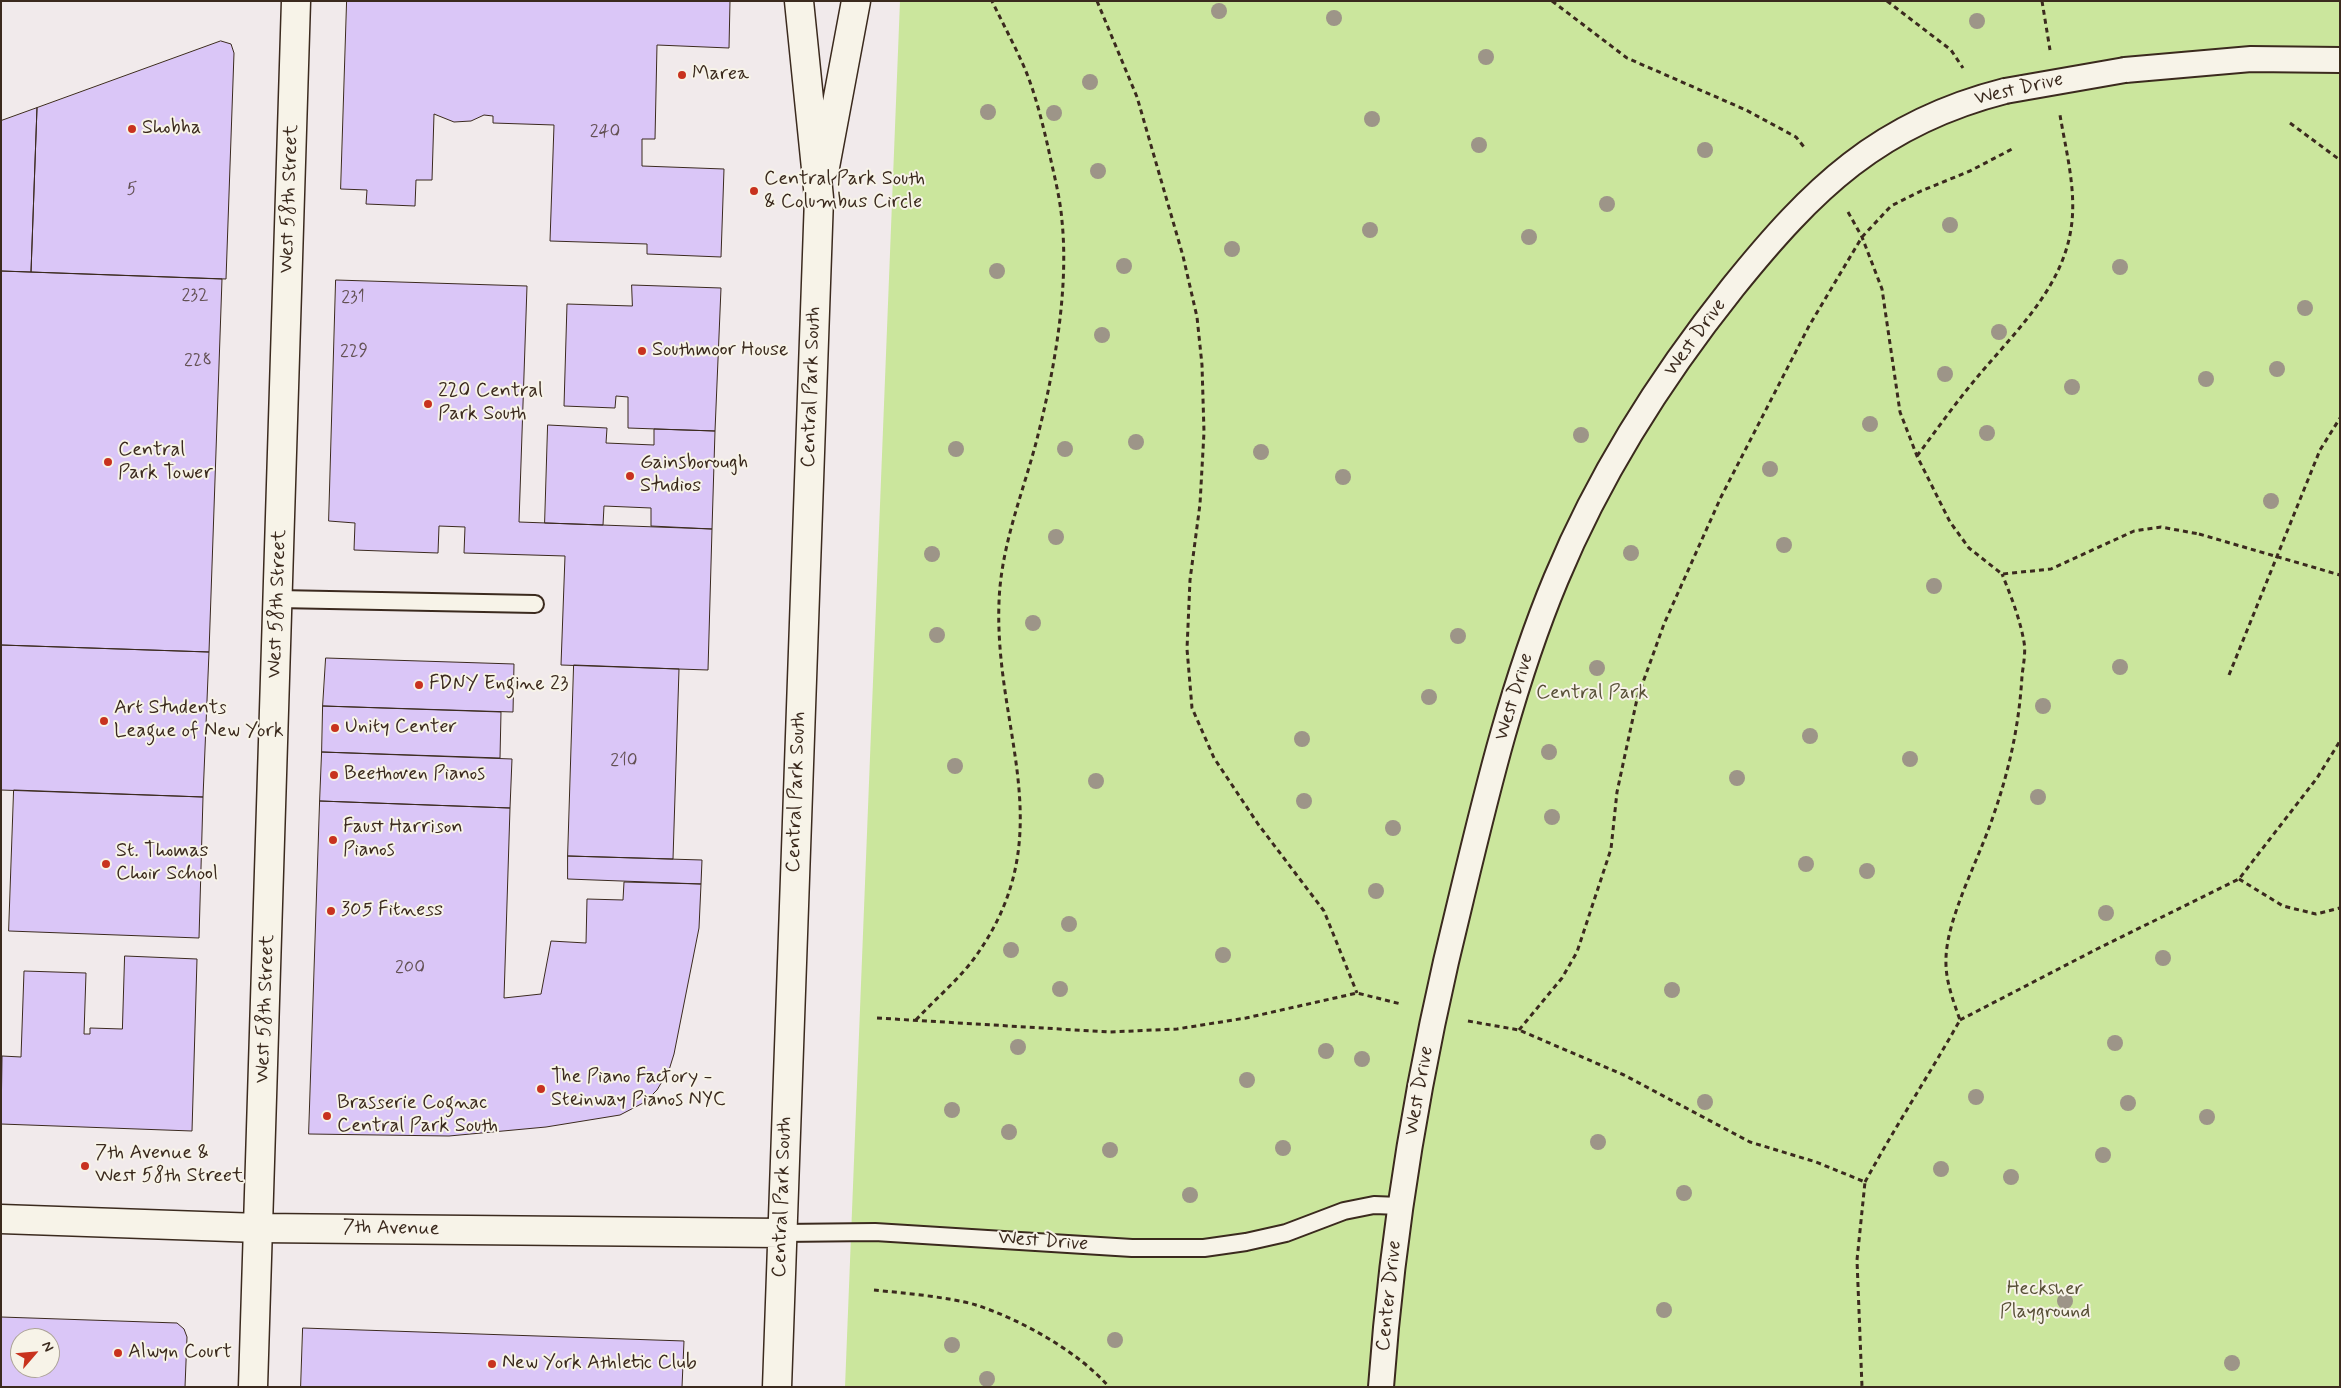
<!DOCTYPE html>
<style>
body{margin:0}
#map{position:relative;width:2341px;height:1388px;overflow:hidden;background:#f1eaeb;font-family:Mynerve,sans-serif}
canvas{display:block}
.frame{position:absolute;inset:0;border:2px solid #3b2a1e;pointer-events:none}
.north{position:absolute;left:10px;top:1328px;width:50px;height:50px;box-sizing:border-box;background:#f7f3e8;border:1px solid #aca397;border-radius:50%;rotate:63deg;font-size:14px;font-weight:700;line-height:20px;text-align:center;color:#3b2a1e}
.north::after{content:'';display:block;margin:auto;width:18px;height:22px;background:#c8321e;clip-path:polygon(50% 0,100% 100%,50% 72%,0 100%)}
</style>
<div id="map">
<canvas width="2341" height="1388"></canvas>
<div class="frame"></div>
<div class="north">N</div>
</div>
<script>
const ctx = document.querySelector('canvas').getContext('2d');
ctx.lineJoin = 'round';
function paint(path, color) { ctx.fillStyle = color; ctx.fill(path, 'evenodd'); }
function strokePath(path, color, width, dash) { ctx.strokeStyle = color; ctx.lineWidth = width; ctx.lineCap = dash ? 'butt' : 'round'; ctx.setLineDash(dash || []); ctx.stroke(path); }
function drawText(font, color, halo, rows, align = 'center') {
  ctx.font = font + ' Mynerve,sans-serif'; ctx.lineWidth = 4; ctx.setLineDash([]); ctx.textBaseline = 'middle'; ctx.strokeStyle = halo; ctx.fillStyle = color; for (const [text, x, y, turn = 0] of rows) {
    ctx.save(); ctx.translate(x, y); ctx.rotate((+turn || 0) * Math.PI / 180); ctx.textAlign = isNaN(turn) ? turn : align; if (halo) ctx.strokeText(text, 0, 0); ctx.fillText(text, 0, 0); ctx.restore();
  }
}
paint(new Path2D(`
 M 900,1 L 2340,1 L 2340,1387 L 845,1387 Z`), '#cbe69d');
const building = new Path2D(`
 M 347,1 L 730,1 L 729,48 L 657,45 L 655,139 L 642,139 L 642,166 L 724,169 L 721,257 L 647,254 L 647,244 L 550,241 L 554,125 L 493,123 L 493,116 L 484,115 L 471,121 L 454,122 L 434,114 L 432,180 L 416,180 L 415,206 L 366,204 L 367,190 L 341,189 Z
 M 221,41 L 231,44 L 234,53 L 226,279 L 31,272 L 37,108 Z
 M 37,108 L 31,272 L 1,271 L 1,121 Z
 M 1,271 L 222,279 L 209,652 L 1,645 Z
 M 336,280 L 527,286 L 519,522 L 712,529 L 708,670 L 561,665 L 565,556 L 464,553 L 465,527 L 439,526 L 438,553 L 354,550 L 355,523 L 329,521 Z
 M 632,285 L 721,288 L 715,431 L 628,428 L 628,397 L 616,396 L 615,408 L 564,406 L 567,304 L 632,306 Z
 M 548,425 L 607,428 L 606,443 L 654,445 L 654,429 L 715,431 L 712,529 L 651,526 L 651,508 L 604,506 L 603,525 L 545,523 Z
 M 1,645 L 209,652 L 203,797 L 1,790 Z
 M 326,658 L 514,664 L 513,712 L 323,706 Z
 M 574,665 L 679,669 L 673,859 L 568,856 Z
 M 323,706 L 501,712 L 500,758 L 322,752 Z
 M 322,752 L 512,759 L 510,808 L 320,801 Z
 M 14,790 L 203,797 L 199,938 L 9,931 Z
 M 320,801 L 510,808 L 504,998 L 541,994 L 551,941 L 586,943 L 587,899 L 623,900 L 624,882 L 701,884 L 699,928 L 674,1054 L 669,1070 L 657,1090 L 645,1102 L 620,1115 L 546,1127 L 449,1136 L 309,1134 Z
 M 568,856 L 702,860 L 701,884 L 568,879 Z
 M 125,956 L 197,959 L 192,1131 L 1,1124 L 2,1056 L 21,1057 L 24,971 L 86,973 L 84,1034 L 90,1034 L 90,1028 L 122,1029 Z
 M 1,1317 L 177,1323 L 184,1329 L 187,1337 L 185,1387 L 1,1387 ZM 20,1338 L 50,1338 L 50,1368 L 20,1368 Z
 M 303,1328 L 684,1341 L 682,1387 L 301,1387 Z`);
paint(building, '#dac6f7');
strokePath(building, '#3b2a1e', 1);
const service = new Path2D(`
 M 278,599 L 535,604
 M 781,1233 L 875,1232 L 1132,1248 L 1204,1248 L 1246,1242 L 1286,1233 L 1344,1211 L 1374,1205 L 1400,1206`);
const pedestrian = new Path2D(`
 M 2125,70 L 2251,59 L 2340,60
 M 1381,1387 C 1393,1222 1421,1059 1461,899 C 1487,791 1513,682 1556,579 C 1600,473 1662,376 1733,287 C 1812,189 1879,123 2005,91`);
const minor = new Path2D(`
 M 253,1387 L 296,1`);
const secondary = new Path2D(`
 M 825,167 L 856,1
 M 1,1219 L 259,1228 L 781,1233
 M 777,1387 L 819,198 L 799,1`);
strokePath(service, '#3b2a1e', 20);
strokePath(pedestrian, '#3b2a1e', 28);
strokePath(minor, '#3b2a1e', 31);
strokePath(secondary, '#3b2a1e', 31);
strokePath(new Path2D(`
 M 1097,1 L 1137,97 L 1183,256 L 1197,317 L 1202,365 L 1204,432 L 1200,504 L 1190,580 L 1187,649 L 1192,708 L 1214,758 L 1258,824 L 1324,911 L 1357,993
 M 1552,1 L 1627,58 L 1746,110 L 1796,137 L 1804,147
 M 1887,1 L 1951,50 L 1963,68
 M 2042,1 L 2050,50
 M 2290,123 L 2340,160
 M 1848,212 L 1862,237 L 1882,289 L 1900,412 L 1917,456 L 1950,522 L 1969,548 L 2002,574 L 2051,569 L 2134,531 L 2161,527 L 2199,534
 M 1917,456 C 1937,429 1957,401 1979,375 C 2016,331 2062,288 2071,229 C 2077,192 2066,151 2060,115
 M 2229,675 L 2320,450 L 2340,418
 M 2239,879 L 2283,906 L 2316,914 L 2340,908
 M 877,1018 L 1109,1032 L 1177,1029 L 1246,1018 L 1357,993 L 1401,1004
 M 916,1020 C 936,998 962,977 978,953 C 1062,832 994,730 999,602 C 1001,545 1023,493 1037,439 C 1054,372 1069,290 1062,221 C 1060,196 1053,171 1048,147 C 1042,121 1035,93 1025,69 C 1015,46 1003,24 992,1
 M 1960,1020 L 2097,949 L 2239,879 L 2317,778 L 2340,741
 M 1468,1021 L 1519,1030 L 1624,1075 L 1750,1142 L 1816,1162 L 1865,1182 L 1857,1260 L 1862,1387
 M 1519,1030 L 1562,978 L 1577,952 L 1611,849 L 1617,792 L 1637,699 L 1664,624 L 1721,497 L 1809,326 L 1862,237 L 1891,206 L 1921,191 L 1970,171 L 2014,148
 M 1865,1182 C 1895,1127 1929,1075 1960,1020 C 1953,1000 1945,980 1946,958 C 1947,919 1977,862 1990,825 C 2008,776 2019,728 2022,676 C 2023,666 2026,653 2024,642 C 2020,619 2011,596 2002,574
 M 874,1290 C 903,1293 949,1297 976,1305 C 1020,1319 1079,1352 1109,1387`), '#3b2a1e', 3, [5, 4]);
strokePath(service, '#f7f3e8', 16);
strokePath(pedestrian, '#f7f3e8', 24);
strokePath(minor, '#f7f3e8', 28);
strokePath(secondary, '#f7f3e8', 28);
const pedestrianBridge = new Path2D(`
 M 2005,91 L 2125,70`);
strokePath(pedestrianBridge, '#3b2a1e', 28, []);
strokePath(new Path2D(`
 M 2199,534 L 2340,575`), '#3b2a1e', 3, [5, 4]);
strokePath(pedestrianBridge, '#f7f3e8', 24);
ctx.fillStyle = '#9d9588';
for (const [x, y] of [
 [1219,11],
 [1334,18],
 [1977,21],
 [1486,57],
 [1090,82],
 [988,112],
 [1054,113],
 [1372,119],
 [1479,145],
 [1705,150],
 [1098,171],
 [1607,204],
 [1950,225],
 [1370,230],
 [1529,237],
 [1232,249],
 [1124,266],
 [2120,267],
 [997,271],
 [2305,308],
 [1999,332],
 [1102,335],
 [2277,369],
 [1945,374],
 [2206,379],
 [2072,387],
 [1870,424],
 [1987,433],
 [1581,435],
 [1136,442],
 [956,449],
 [1065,449],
 [1261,452],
 [1770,469],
 [1343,477],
 [2271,501],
 [1056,537],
 [1784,545],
 [1631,553],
 [932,554],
 [1934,586],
 [1033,623],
 [937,635],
 [1458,636],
 [2120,667],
 [1597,668],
 [1429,697],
 [2043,706],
 [1810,736],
 [1302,739],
 [1549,752],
 [1910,759],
 [955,766],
 [1737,778],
 [1096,781],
 [2038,797],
 [1304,801],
 [1552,817],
 [1393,828],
 [1806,864],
 [1867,871],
 [1376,891],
 [2106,913],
 [1069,924],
 [1011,950],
 [1223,955],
 [2163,958],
 [1060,989],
 [1672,990],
 [2115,1043],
 [1018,1047],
 [1326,1051],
 [1362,1059],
 [1247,1080],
 [1976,1097],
 [1705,1102],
 [2128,1103],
 [952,1110],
 [2207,1117],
 [1009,1132],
 [1598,1142],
 [1283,1148],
 [1110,1150],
 [2103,1155],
 [1941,1169],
 [2011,1177],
 [1684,1193],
 [1190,1195],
 [2065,1301],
 [1664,1310],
 [1115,1340],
 [952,1345],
 [2232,1363],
 [987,1379]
]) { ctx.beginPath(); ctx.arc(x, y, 8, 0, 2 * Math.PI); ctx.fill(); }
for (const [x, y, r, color] of [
 [682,75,5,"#c8321e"],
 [132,129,5,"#c8321e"],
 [754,191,5,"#c8321e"],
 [642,351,5,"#c8321e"],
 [428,404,5,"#c8321e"],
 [108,462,5,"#c8321e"],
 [630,476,5,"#c8321e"],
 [419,685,5,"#c8321e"],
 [104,721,5,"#c8321e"],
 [335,728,5,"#c8321e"],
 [334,775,5,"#c8321e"],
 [333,840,5,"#c8321e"],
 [106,864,5,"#c8321e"],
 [331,911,5,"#c8321e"],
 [541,1089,5,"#c8321e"],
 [327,1116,5,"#c8321e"],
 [85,1166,5,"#c8321e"],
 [118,1353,5,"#c8321e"],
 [492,1364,5,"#c8321e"]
]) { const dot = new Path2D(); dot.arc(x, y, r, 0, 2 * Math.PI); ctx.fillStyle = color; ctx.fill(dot); strokePath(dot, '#f7f3e8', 2); }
drawText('18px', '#635154', null, [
 ["240",605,132],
 ["5",132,190],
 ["232",195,296],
 ["231",353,298],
 ["229",354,352],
 ["228",198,361],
 ["210",624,761],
 ["200",410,968]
]);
drawText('20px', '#3b2a1e', '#f7f3e8', [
 ["Marea",692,75],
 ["Shobha",142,129],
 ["Central Park South",764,180],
 ["& Columbus Circle",764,203],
 ["Southmoor House",652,351],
 ["220 Central",438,392],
 ["Park South",438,415],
 ["Central",118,451],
 ["Park Tower",118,474],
 ["Gainsborough",640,464],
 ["Studios",640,487],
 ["FDNY Engine 23",429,685],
 ["Art Students",114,709],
 ["League of New York",114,732],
 ["Unity Center",345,728],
 ["Beethoven Pianos",344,775],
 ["Faust Harrison",343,828],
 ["Pianos",343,851],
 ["St. Thomas",116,852],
 ["Choir School",116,875],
 ["305 Fitness",341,911],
 ["The Piano Factory -",551,1078],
 ["Steinway Pianos NYC",551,1101],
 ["Brasserie Cognac",337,1104],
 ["Central Park South",337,1127],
 ["7th Avenue &",95,1154],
 ["West 58th Street",95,1177],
 ["Alwyn Court",128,1353],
 ["New York Athletic Club",502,1364]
], 'left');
drawText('20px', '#3b2a1e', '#f7f3e8', [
 ["West Drive",2019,90,-13],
 ["West 58th Street",290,199,-88],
 ["West Drive",1696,338,-54],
 ["Central Park South",812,387,-88],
 ["West 58th Street",278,604,-88],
 ["West Drive",1515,697,-73],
 ["Central Park South",797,792,-88],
 ["West 58th Street",266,1009,-88],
 ["West Drive",1420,1091,-80],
 ["Central Park South",783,1197,-88],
 ["7th Avenue",391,1229,1],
 ["West Drive",1043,1242,4],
 ["Center Drive",1390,1296,-84]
]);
drawText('20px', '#585037', '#f7f3e8', [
 ["Central Park",1592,694],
 ["Hecksher",2045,1290],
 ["Playground",2045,1313]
]);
</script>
